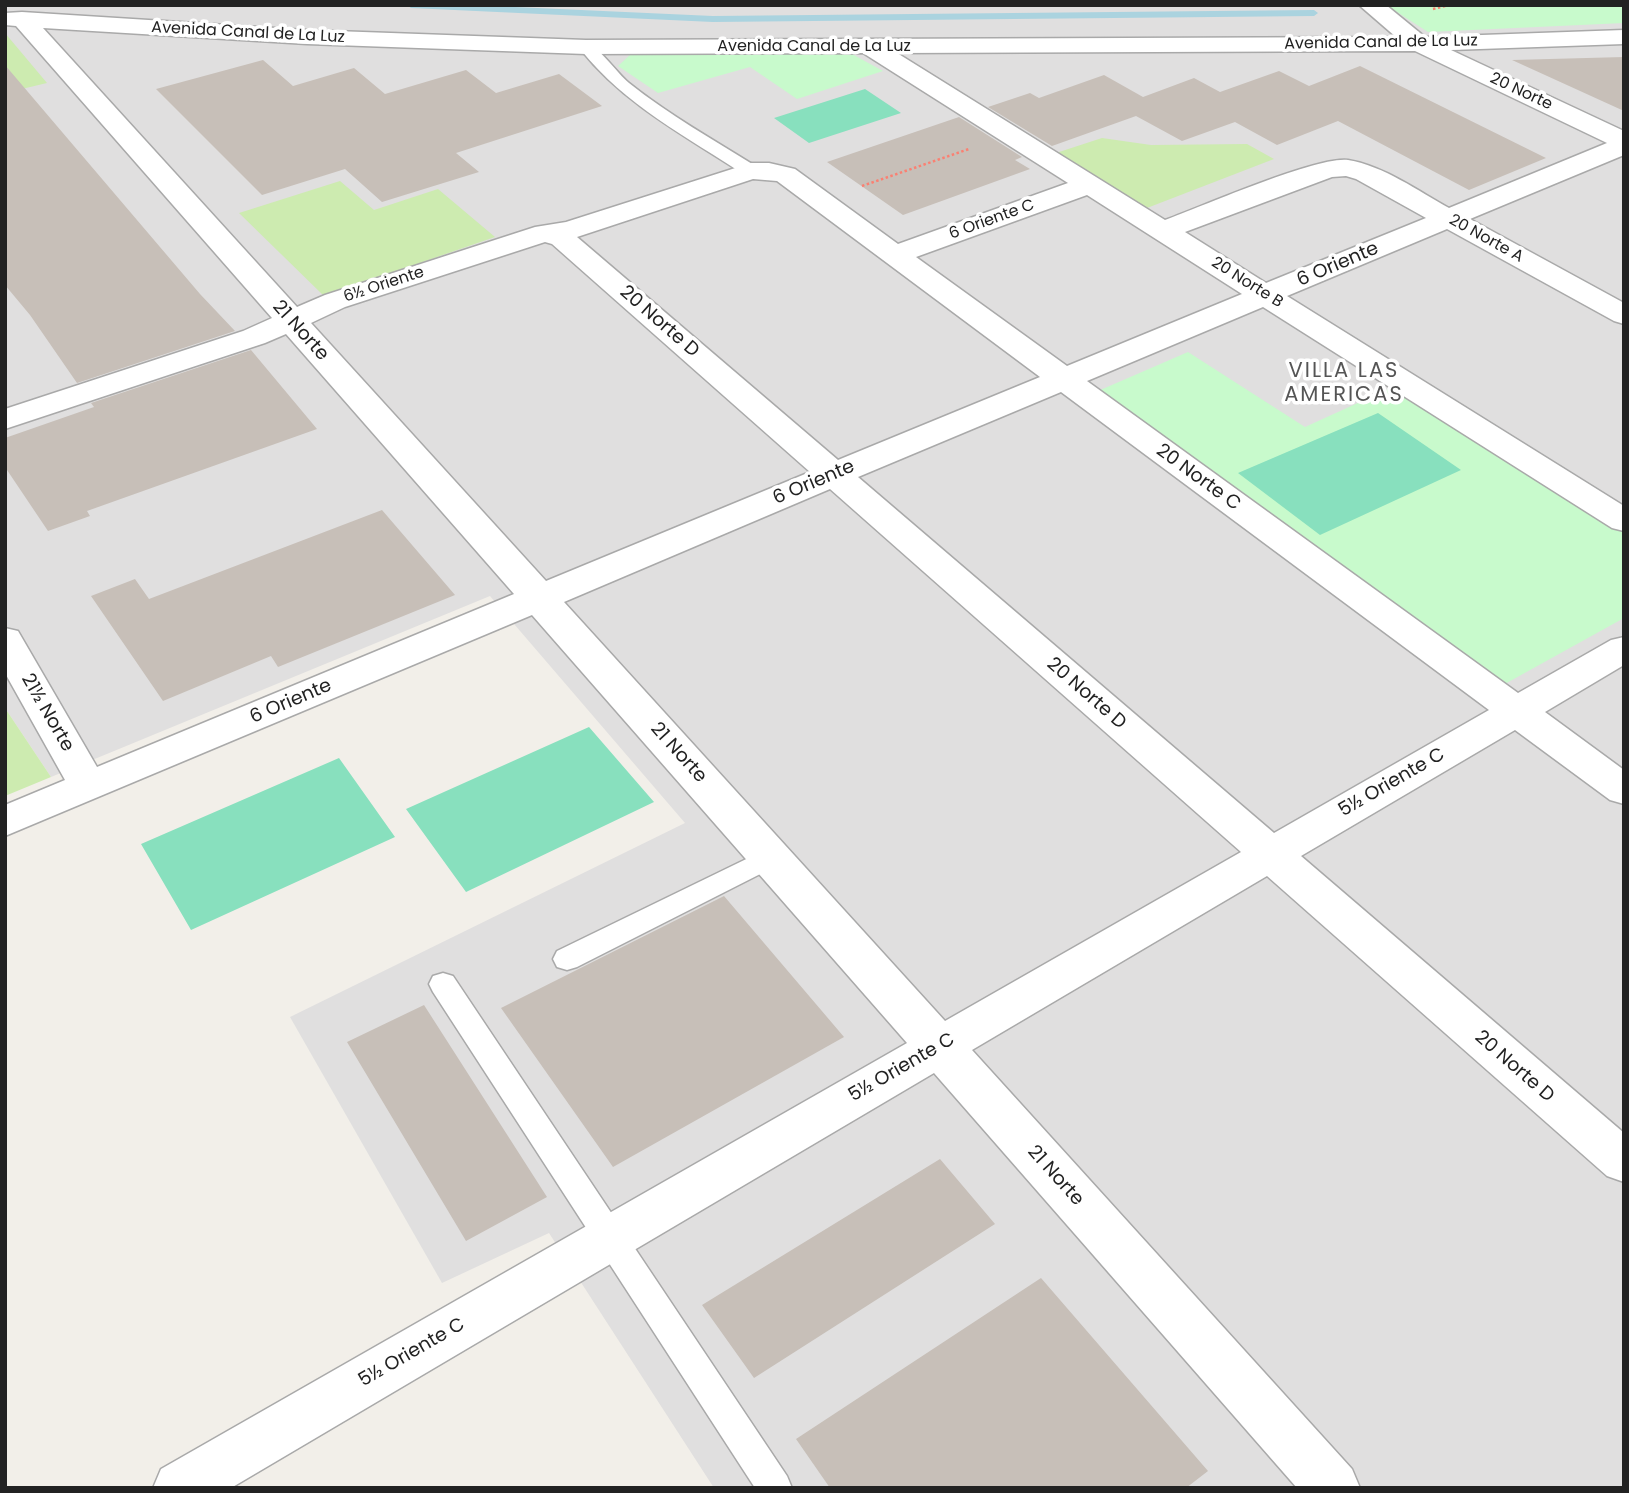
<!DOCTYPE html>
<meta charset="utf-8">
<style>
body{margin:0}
#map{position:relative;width:1629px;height:1493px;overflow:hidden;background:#f2efe9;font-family:Poppins,sans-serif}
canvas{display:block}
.frame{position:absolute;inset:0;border:7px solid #222;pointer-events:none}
</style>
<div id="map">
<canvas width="1629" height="1493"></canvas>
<div class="frame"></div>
</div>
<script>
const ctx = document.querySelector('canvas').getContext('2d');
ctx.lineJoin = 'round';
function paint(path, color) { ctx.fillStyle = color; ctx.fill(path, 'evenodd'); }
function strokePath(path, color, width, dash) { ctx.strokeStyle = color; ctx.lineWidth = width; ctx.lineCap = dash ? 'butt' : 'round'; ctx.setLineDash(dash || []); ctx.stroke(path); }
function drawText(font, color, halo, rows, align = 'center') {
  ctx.font = font + ' Poppins,sans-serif'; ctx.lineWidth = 7; ctx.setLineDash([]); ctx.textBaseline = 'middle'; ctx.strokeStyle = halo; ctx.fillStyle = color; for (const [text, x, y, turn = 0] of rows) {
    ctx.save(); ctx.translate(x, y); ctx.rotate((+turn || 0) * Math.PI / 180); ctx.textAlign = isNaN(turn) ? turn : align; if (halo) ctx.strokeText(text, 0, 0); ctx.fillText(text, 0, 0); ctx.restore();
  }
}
paint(new Path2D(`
 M 5,5 L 1624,5 L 1624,1488 L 714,1488 L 549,1233 L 442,1283 L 290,1017 L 685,823 L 490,596 L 51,777 L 5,708 Z`), '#e0dfdf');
paint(new Path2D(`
 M 5,33 L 47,83 L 5,93 Z
 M 1102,138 L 1151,145 L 1247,144 L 1274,159 L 1147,208 L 1056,153 Z
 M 340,181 L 374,210 L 438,189 L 495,237 L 324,296 L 239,213 Z
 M 5,708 L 51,777 L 5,796 Z`), '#cdebb0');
paint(new Path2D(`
 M 1386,5 L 1624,5 L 1624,23 L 1428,32 Z
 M 631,54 L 852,54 L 883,71 L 797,99 L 750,67 L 658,93 L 618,66 Z
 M 1188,352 L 1305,427 L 1393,387 L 1624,532 L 1624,618 L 1503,685 L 1098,391 Z`), '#c8facc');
paint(new Path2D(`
 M 865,89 L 901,113 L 809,143 L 774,118 Z
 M 1378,413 L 1461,470 L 1320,535 L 1238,473 Z
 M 589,727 L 654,802 L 466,892 L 406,809 Z
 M 339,758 L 395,837 L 191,930 L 141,844 Z`), '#88e0be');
paint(new Path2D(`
 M 407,5 L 471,5 L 713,16 L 1314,10 L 1318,13 L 1314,16 L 713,22 L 411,8 Z`), '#aad3df');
paint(new Path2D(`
 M 1624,57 L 1624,111 L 1512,60 Z
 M 263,60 L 293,86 L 354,68 L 385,94 L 466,70 L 496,93 L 559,74 L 602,106 L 456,153 L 479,172 L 382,202 L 345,169 L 262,195 L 156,89 Z
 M 5,65 L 200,294 L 235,331 L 77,383 L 30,315 L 5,285 Z
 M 1360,66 L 1546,158 L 1469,190 L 1338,121 L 1277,145 L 1235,122 L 1182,141 L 1136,116 L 1052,146 L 988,107 L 1030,93 L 1039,98 L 1104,75 L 1143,97 L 1194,78 L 1220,92 L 1279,71 L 1309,86 Z
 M 959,117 L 1022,157 L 1015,160 L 1030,169 L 903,215 L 827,162 Z
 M 251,350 L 317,429 L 87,511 L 90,516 L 48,531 L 5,467 L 5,438 L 94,407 L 91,403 Z
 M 382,510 L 455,595 L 278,667 L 271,656 L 163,701 L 91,596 L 135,579 L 149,599 Z
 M 724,896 L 844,1037 L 613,1167 L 501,1008 Z
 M 424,1005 L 547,1197 L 466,1241 L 347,1042 Z
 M 940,1159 L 995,1224 L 754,1378 L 702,1305 Z
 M 1041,1278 L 1208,1471 L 1186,1488 L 830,1488 L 796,1439 Z`), '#c7bfb8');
const lane = new Path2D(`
 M 586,42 C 597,45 618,74 629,83 C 669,115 714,140 757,167 L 760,171 L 757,175 L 745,175 C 687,137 625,105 581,50 L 578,47 Z
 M 771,847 L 780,850 L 784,857 L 780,864 L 577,967 L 567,970 L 557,967 L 553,959 L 557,951 Z
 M 443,973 L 453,976 L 787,1476 L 792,1488 L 755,1488 L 433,992 L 429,984 L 433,976 Z`);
const street = new Path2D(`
 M 1359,5 L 1386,5 L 1425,37 L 1624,30 L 1624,44 L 1451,50 L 1624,131 L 1624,155 L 1470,219 L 1624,303 L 1624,324 L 1614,321 L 1447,229 L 1287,296 L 1624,506 L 1624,531 L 1612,528 L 1263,307 L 1087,381 L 1518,693 L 1611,640 L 1624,637 L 1624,665 L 1545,712 L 1624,770 L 1624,804 L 1610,800 L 1515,730 L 1301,856 L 1624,1133 L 1624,1182 L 1607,1176 L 1267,876 L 972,1050 L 1352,1469 L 1360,1488 L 1297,1488 L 934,1073 L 231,1488 L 153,1488 L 161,1469 L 907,1043 L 532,615 L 5,836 L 5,805 L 65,780 L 5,673 L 5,628 L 18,631 L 97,767 L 514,594 L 286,334 L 265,343 L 5,429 L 5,409 L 243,331 L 272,318 L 16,26 L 5,25 L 5,13 L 22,12 L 307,30 L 586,40 L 1396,37 ZM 43,28 L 307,44 L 586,54 L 863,53 L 1068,183 L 898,244 L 795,169 L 769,163 L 751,163 L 566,222 L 535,227 L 325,295 L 297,307 ZM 1415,51 L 1607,143 L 1449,208 C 1418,191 1384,166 1348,160 C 1317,156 1201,207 1165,220 L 897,53 ZM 1346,176 L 1356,179 L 1426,218 L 1266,283 L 1185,232 L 1332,177 ZM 753,179 L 777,181 L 1040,377 L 838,460 L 577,237 ZM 1087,195 L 1242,294 L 1067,366 L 916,257 ZM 545,242 L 552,244 L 810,472 L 546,581 L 311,323 L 345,307 ZM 1061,392 L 1489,710 L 1274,833 L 858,477 ZM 830,489 L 1241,852 L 945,1021 L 564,602 Z`);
strokePath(lane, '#a9a9a9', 3);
strokePath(street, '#a9a9a9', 3);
strokePath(new Path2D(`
 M 1433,9 L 1449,5
 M 862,186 L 969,149`), '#fa8072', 2.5, [2.5, 2.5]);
paint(lane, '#fff');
paint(street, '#fff');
drawText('16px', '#222', '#fff', [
 ["Avenida Canal de La Luz",248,33,3],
 ["Avenida Canal de La Luz",1381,43,-1],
 ["Avenida Canal de La Luz",814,47],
 ["20 Norte",1521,92,25],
 ["6 Oriente C",992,220,-20],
 ["20 Norte A",1486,239,29],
 ["20 Norte B",1247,283,32],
 ["6½ Oriente",384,285,-18]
]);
drawText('19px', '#222', '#fff', [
 ["6 Oriente",1338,265,-23],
 ["20 Norte D",659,322,41],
 ["21 Norte",300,331,48],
 ["20 Norte C",1198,478,36],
 ["6 Oriente",814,483,-23],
 ["20 Norte D",1086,694,41],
 ["6 Oriente",291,702,-23],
 ["21½ Norte",47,713,60],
 ["21 Norte",678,753,48],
 ["5½ Oriente C",1392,783,-30],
 ["20 Norte D",1514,1067,41],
 ["5½ Oriente C",902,1068,-30],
 ["21 Norte",1055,1176,48],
 ["5½ Oriente C",412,1353,-30]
]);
ctx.letterSpacing = '2px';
drawText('21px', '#555', '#fff', [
 ["VILLA LAS",1344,372],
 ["AMERICAS",1344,396]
]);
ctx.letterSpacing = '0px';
</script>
